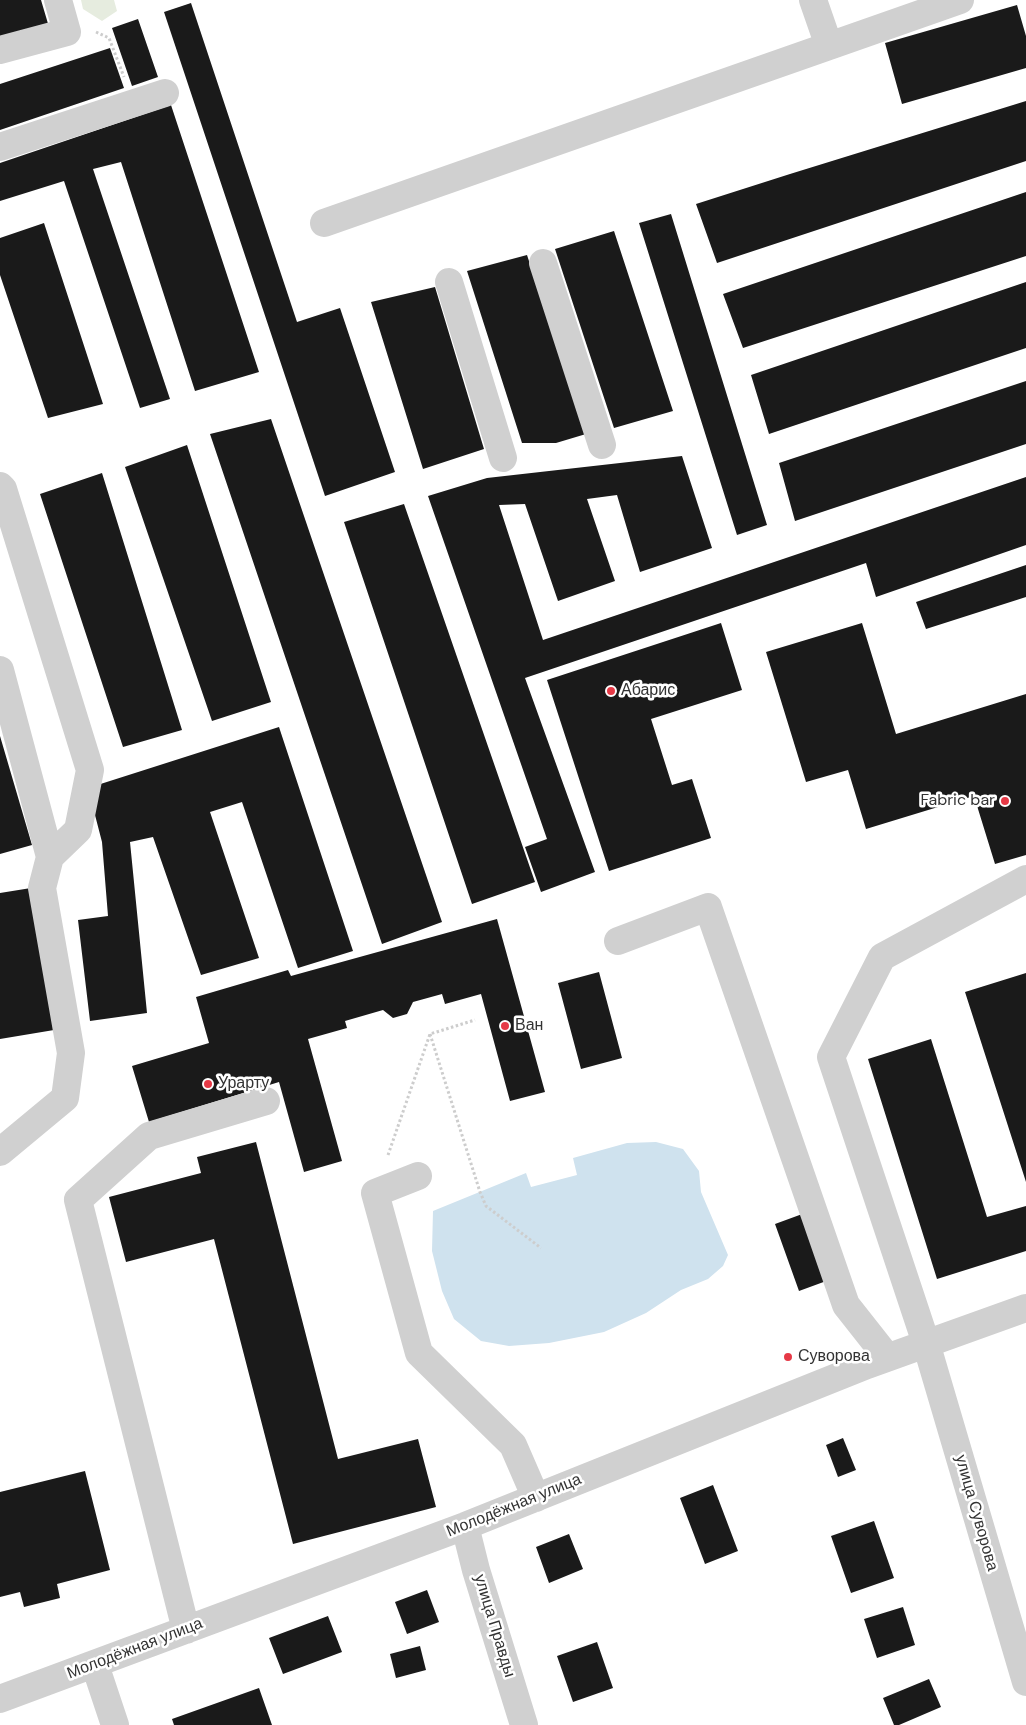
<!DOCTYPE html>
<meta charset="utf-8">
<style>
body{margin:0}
canvas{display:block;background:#fff}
</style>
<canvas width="1026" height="1725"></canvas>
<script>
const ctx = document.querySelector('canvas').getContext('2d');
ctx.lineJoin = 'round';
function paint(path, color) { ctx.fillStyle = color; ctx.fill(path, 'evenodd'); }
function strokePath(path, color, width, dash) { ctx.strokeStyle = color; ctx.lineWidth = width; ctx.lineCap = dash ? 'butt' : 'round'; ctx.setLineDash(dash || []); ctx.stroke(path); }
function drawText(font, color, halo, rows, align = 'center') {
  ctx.font = font + ' "DM Sans",sans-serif'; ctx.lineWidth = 5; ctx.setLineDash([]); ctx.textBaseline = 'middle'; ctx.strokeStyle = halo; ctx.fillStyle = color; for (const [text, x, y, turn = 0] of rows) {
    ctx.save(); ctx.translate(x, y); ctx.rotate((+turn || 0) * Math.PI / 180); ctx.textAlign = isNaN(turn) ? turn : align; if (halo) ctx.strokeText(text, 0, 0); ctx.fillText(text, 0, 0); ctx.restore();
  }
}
paint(new Path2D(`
 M 81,0 L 114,0 L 117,11 L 102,21 L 83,9 Z`), '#e6ecdf');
paint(new Path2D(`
 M 656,1142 L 683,1149 L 699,1171 L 701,1192 L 728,1255 L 723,1266 L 708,1279 L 681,1290 L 646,1313 L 604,1332 L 549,1343 L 509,1346 L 481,1341 L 454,1319 L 442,1291 L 432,1251 L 433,1211 L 526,1173 L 531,1187 L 577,1175 L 573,1158 L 627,1143 Z`), '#cfe2ee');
paint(new Path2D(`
 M 0,0 L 41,0 L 49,27 L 0,39 Z
 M 191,3 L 297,322 L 340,308 L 395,472 L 325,496 L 164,12 Z
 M 1017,5 L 1026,36 L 1026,68 L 902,104 L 885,43 Z
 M 138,19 L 158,77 L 132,86 L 112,28 Z
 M 110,48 L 124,88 L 0,130 L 0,84 Z
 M 1026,101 L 1026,161 L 717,263 L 696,204 L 790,174 Z
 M 171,105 L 259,372 L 195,391 L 121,162 L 93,169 L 170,399 L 140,408 L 64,181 L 0,201 L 0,163 Z
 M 1026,192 L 1026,256 L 743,348 L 723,294 Z
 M 671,214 L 767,525 L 737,535 L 639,223 Z
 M 44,223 L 103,404 L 48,418 L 0,275 L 0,238 Z
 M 614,231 L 673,411 L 614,428 L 555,249 Z
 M 527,255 L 586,434 L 556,443 L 522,443 L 467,271 Z
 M 1026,282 L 1026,348 L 769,434 L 751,375 Z
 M 435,287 L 484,449 L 423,469 L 371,302 Z
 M 1026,381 L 1026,444 L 795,521 L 779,463 Z
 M 271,419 L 442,922 L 382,944 L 210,434 Z
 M 187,445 L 271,702 L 212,721 L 125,467 Z
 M 682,456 L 712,548 L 640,572 L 617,495 L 587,499 L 615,581 L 558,601 L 525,504 L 499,505 L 543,640 L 1026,477 L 1026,545 L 876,597 L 866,563 L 525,678 L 595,872 L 541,892 L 525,847 L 547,839 L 428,496 L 487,478 Z
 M 102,473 L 182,730 L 123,747 L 40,494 Z
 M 404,504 L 535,882 L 472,904 L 344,522 Z
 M 1026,565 L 1026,597 L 926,629 L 916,602 Z
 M 721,623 L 742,690 L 651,719 L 672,785 L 692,779 L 711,838 L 609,871 L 547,680 Z
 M 862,623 L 896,734 L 1026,694 L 1026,855 L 995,864 L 974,796 L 866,829 L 848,770 L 806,782 L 766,652 Z
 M 279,727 L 353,951 L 298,968 L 242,802 L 210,812 L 259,958 L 201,975 L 153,837 L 130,842 L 147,1013 L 90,1021 L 78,920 L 108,916 L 102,842 L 88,788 Z
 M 0,736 L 32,845 L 0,854 Z
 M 31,888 L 54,1030 L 0,1039 L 0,893 Z
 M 497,919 L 545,1092 L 510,1101 L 481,994 L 445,1004 L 442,994 L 413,1002 L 407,1014 L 393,1018 L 383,1010 L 345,1021 L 347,1028 L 308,1039 L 342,1161 L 304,1172 L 279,1082 L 149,1122 L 132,1066 L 209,1043 L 196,997 L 288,970 L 291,976 Z
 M 599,972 L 622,1058 L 581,1069 L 558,983 Z
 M 1026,973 L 1026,1182 L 965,992 Z
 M 931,1039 L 987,1217 L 1026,1206 L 1026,1251 L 937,1279 L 868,1059 Z
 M 256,1142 L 338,1459 L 418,1439 L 436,1507 L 293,1544 L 214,1239 L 126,1262 L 109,1197 L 201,1173 L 197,1157 Z
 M 805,1213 L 829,1280 L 799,1291 L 775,1224 Z
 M 843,1438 L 856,1470 L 838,1477 L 826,1445 Z
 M 85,1471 L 110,1570 L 57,1584 L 60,1598 L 24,1607 L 20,1592 L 0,1597 L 0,1492 Z
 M 713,1485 L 738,1551 L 705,1564 L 680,1498 Z
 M 874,1521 L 894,1578 L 851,1593 L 831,1536 Z
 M 569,1534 L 583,1569 L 549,1583 L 536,1547 Z
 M 427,1590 L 439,1622 L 407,1634 L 395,1602 Z
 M 903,1607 L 915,1645 L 877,1658 L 864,1619 Z
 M 328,1616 L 342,1652 L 283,1674 L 269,1638 Z
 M 597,1642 L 613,1688 L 573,1702 L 557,1656 Z
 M 420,1646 L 426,1670 L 396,1678 L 390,1654 Z
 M 929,1679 L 941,1707 L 899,1725 L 894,1725 L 883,1698 Z
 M 259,1688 L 272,1725 L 174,1725 L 172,1719 Z`), '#1a1a1a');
strokePath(new Path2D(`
 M 96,32 L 109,38 L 124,77
 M 430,1034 L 480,1192 L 486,1206 L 541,1248
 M 388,1155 L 430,1034 L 475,1020`), '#cdcdcd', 3, [2.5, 2.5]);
strokePath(new Path2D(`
 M 829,46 L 960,0
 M 0,50 L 67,32 L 58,0
 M 0,147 L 165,93
 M 324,223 L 829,46 L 813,0
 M 543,263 L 602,445
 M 449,282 L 503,458
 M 0,486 L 3,489 L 90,770 L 78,830 L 50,857 L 42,888 L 71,1053 L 65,1098 L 0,1152
 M 0,670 L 50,857
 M 1026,879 L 882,957 L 831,1057 L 926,1343 L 1026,1682
 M 618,941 L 708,907 L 846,1305 L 887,1357
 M 418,1176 L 375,1193 L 419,1353 L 513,1445 L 536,1498
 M 465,1526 L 476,1570 L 524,1725
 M 186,1630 L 78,1200 L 149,1136 L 266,1101
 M 95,1665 L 115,1725
 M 0,1699 L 465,1526 L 867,1365 L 1026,1308`), '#d0d0d0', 28);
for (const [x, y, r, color] of [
 [611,691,5,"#e63946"],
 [1005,801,5,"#e63946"],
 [505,1026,5,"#e63946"],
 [208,1084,5,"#e63946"],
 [788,1357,5,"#e63946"]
]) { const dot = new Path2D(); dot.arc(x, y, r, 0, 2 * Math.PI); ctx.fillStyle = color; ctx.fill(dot); strokePath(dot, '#fff', 2); }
drawText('16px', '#333', '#fff', [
 ["Абарис",621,691],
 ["Fabric bar",995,801,"right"],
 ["Ван",515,1026],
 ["Урарту",218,1084],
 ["Суворова",798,1357]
], 'left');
drawText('16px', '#333', '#fff', [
 ["Молодёжная улица",514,1506,-22],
 ["улица Суворова",976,1513,74],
 ["улица Правды",494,1626,73],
 ["Молодёжная улица",135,1649,-21]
]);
</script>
